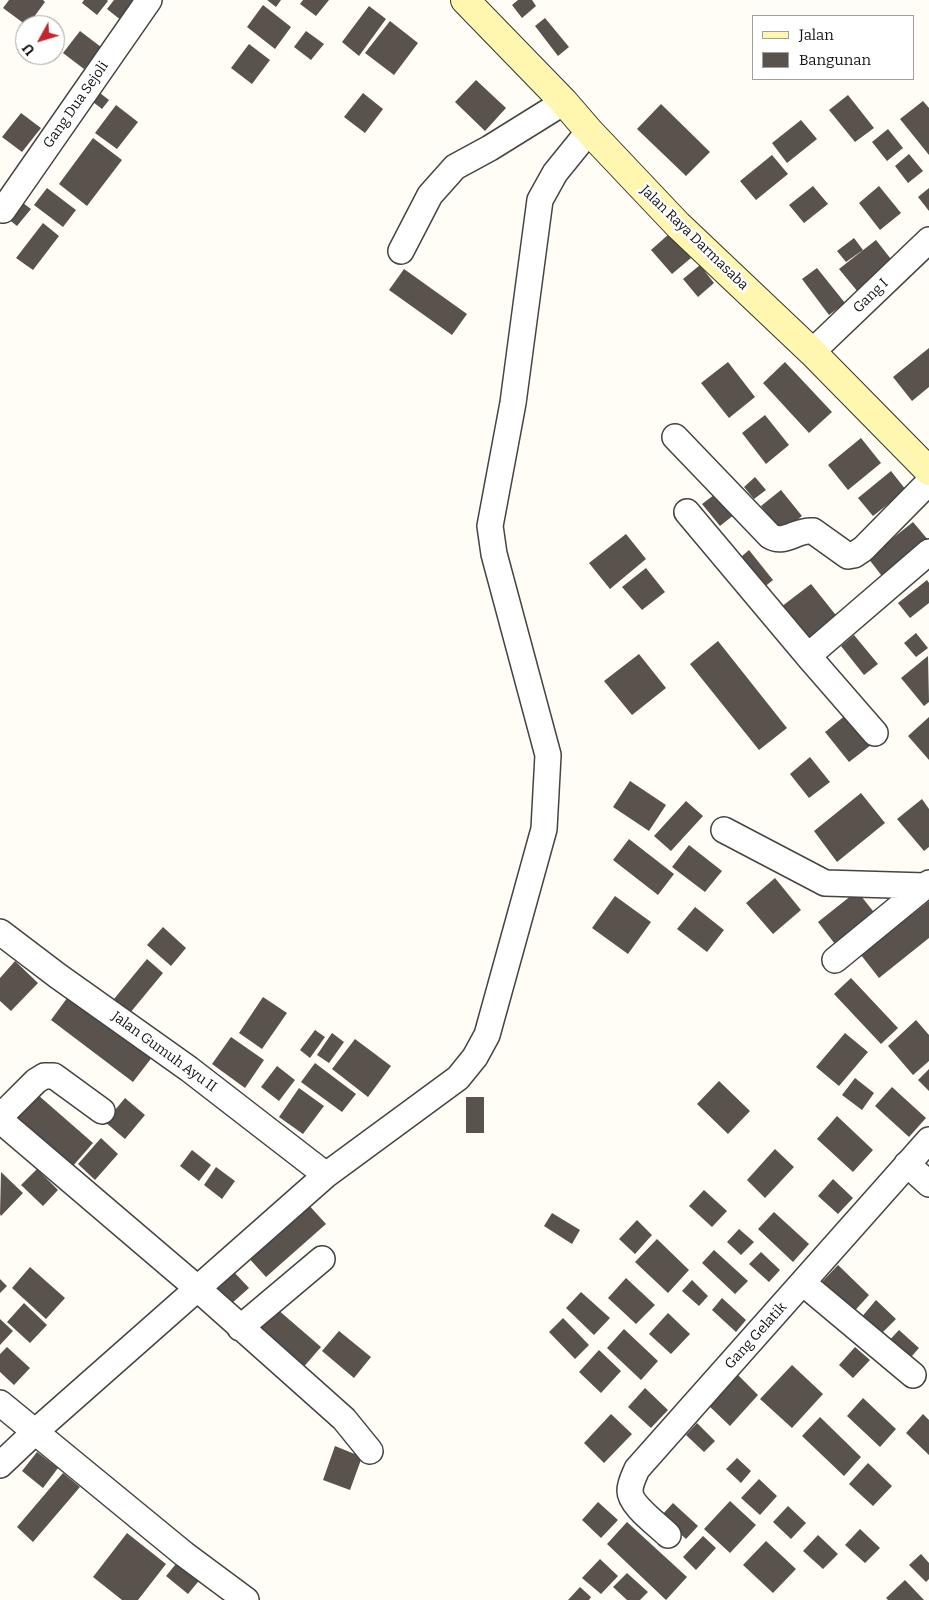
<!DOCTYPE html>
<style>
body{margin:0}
#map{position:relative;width:929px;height:1600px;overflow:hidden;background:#fffdf5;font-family:Bitter,serif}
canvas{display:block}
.legend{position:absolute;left:752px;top:15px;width:162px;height:65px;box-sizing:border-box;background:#fff;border:1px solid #a0a0a0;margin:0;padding:6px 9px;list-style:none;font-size:15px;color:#111}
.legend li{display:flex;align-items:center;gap:10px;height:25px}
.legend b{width:25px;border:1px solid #a0a0a0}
.north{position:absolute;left:15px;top:15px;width:50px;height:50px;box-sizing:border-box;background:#fff;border:1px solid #a0a0a0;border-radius:50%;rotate:231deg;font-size:14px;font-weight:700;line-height:20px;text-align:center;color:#111}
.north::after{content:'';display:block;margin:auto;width:18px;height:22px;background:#c4262e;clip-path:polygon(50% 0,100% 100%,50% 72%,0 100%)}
</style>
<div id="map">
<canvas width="929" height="1600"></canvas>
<ul class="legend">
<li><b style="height:6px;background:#fff6b0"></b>Jalan</li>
<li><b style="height:14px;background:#5a524d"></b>Bangunan</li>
</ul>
<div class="north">U</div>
</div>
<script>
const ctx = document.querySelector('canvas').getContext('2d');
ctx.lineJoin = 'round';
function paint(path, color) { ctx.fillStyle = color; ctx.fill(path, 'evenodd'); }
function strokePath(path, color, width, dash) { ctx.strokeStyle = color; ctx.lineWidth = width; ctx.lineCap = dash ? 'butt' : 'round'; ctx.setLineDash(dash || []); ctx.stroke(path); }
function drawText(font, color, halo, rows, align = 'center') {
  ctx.font = font + ' Bitter,serif'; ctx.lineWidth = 5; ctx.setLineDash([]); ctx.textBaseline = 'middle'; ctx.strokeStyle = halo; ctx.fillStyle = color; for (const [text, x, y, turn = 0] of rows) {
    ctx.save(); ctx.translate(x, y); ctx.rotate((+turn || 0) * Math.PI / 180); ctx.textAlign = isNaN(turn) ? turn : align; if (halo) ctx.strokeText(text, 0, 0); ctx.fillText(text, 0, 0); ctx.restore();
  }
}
paint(new Path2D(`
 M 9,0 L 43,0 L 45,2 L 28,25 L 26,25 L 3,8 Z
 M 84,0 L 107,0 L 108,1 L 97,15 L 82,3 Z
 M 114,0 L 138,0 L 122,21 L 107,9 Z
 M 267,0 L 281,0 L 276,7 Z
 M 303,0 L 329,0 L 316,16 L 300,4 Z
 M 518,0 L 532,0 L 536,6 L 522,18 L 512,5 Z
 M 263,5 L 291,27 L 275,49 L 247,27 Z
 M 369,6 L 386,19 L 359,56 L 342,42 Z
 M 545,18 L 569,47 L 558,56 L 535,26 Z
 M 390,21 L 418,43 L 394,75 L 365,53 Z
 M 80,31 L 101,47 L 84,69 L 63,53 Z
 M 306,31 L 324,44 L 311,60 L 294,47 Z
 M 249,44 L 270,60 L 252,84 L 231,68 Z
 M 476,80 L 506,108 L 485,131 L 455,102 Z
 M 100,93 L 109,100 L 102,109 L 93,102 Z
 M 363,93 L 383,109 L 365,133 L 344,117 Z
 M 848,95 L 874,128 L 855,142 L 829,110 Z
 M 923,101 L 929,108 L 929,155 L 900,119 Z
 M 661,104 L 710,152 L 686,176 L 637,129 Z
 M 116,105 L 138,122 L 117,149 L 95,133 Z
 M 21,113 L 41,128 L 22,152 L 2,137 Z
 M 801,120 L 817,139 L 787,163 L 772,143 Z
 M 888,129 L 903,148 L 887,161 L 872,142 Z
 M 93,138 L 122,160 L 87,206 L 59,184 Z
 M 909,154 L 923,171 L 908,183 L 895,166 Z
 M 772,155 L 788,174 L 756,200 L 740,181 Z
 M 813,186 L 828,204 L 804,223 L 789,205 Z
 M 879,186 L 901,213 L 880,230 L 859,203 Z
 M 47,188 L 76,210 L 63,227 L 34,205 Z
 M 929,188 L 929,211 L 918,197 Z
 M 15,197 L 31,209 L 17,226 L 2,214 Z
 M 43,223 L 59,236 L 33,270 L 16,258 Z
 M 669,234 L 691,258 L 672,274 L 651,250 Z
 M 854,238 L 863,250 L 846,262 L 837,251 Z
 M 876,240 L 894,263 L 858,292 L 839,269 Z
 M 700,265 L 714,283 L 698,297 L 683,279 Z
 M 817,268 L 845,303 L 829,315 L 802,279 Z
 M 404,269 L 467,314 L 452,335 L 389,290 Z
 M 929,348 L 929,387 L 912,401 L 893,377 Z
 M 728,362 L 755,397 L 729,418 L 701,383 Z
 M 785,362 L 832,412 L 809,433 L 763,383 Z
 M 765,415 L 789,445 L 766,464 L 742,433 Z
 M 861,438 L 881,463 L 848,490 L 828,465 Z
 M 891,471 L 906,490 L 873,516 L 858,498 Z
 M 755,477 L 766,490 L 754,499 L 744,487 Z
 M 781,490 L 802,516 L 782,532 L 761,506 Z
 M 718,492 L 735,514 L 720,526 L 702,504 Z
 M 913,522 L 929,541 L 885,580 L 868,558 Z
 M 626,534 L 646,559 L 610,589 L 589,563 Z
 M 749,550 L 773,580 L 757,593 L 734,563 Z
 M 646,568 L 665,592 L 642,610 L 622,587 Z
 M 927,580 L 929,583 L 929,603 L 910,618 L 898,603 Z
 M 811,584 L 839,619 L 809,643 L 781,607 Z
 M 916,633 L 928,648 L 916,657 L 904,643 Z
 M 854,635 L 878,664 L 864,675 L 841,646 Z
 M 718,641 L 787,728 L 759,750 L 690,664 Z
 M 639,654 L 666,688 L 632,715 L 604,681 Z
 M 928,656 L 929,702 L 924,706 L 901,678 Z
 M 847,714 L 871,745 L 849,762 L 825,732 Z
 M 929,717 L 929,760 L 908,736 Z
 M 810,757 L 830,782 L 809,798 L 790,774 Z
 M 630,781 L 666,805 L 649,831 L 613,807 Z
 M 861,793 L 885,823 L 837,862 L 814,831 Z
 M 922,799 L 929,809 L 929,847 L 924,851 L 897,819 Z
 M 686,801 L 703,816 L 671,851 L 654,836 Z
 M 629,839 L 674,874 L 658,895 L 613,860 Z
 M 689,845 L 722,871 L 705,892 L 672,867 Z
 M 775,878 L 801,910 L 773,934 L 746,903 Z
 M 857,891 L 877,916 L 838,948 L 818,922 Z
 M 615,896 L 651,922 L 628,954 L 592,928 Z
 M 929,901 L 929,938 L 879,978 L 861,955 Z
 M 695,907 L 724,930 L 707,952 L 677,929 Z
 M 163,927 L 186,948 L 171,966 L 147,945 Z
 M 147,959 L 163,973 L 130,1013 L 114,999 Z
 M 15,961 L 38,983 L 11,1011 L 0,1001 L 0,978 Z
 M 851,978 L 898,1028 L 881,1044 L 834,994 Z
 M 70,994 L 153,1056 L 133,1082 L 51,1020 Z
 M 263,997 L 287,1013 L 262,1049 L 239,1033 Z
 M 916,1020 L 929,1035 L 929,1061 L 913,1075 L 888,1046 Z
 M 315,1030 L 325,1037 L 310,1058 L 300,1050 Z
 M 332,1033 L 344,1042 L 329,1063 L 317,1055 Z
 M 845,1033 L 868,1052 L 839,1086 L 816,1067 Z
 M 231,1037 L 264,1060 L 245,1088 L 212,1064 Z
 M 355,1039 L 391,1066 L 368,1097 L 332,1069 Z
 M 315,1063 L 356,1094 L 342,1112 L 301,1082 Z
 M 277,1066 L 295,1080 L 279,1101 L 261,1087 Z
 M 929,1069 L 929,1091 L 918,1080 Z
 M 855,1078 L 874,1093 L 862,1110 L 842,1095 Z
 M 719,1081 L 750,1111 L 728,1134 L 697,1104 Z
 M 892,1087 L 926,1118 L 909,1137 L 875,1106 Z
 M 30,1088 L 93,1143 L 72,1167 L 9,1111 Z
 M 299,1088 L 324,1106 L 303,1134 L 279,1117 Z
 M 466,1097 L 484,1097 L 484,1133 L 466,1133 Z
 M 125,1098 L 145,1115 L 125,1139 L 105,1122 Z
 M 837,1116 L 873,1150 L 853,1172 L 817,1139 Z
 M 101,1138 L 118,1154 L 95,1180 L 78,1164 Z
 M 775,1149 L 794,1167 L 765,1198 L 747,1180 Z
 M 192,1150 L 211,1165 L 199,1181 L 180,1166 Z
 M 216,1167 L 235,1181 L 222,1199 L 204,1185 Z
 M 37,1169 L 58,1190 L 43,1206 L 21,1185 Z
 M 1,1172 L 23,1193 L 1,1216 L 0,1214 Z
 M 833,1179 L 853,1198 L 838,1214 L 818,1196 Z
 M 704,1190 L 727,1211 L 712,1227 L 689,1206 Z
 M 306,1202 L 326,1224 L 266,1277 L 246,1255 Z
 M 774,1212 L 809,1244 L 793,1262 L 758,1229 Z
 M 552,1213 L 580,1230 L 572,1244 L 544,1226 Z
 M 637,1220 L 652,1235 L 635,1254 L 619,1239 Z
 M 739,1229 L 754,1242 L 741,1255 L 727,1242 Z
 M 657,1239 L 689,1270 L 668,1293 L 635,1262 Z
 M 714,1250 L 748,1281 L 735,1294 L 702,1263 Z
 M 761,1252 L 780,1270 L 769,1282 L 749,1264 Z
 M 838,1265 L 869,1295 L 850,1316 L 818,1286 Z
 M 30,1267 L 65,1298 L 46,1319 L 12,1288 Z
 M 232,1270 L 249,1288 L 231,1304 L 215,1287 Z
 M 626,1278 L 655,1305 L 636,1324 L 608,1298 Z
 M 0,1279 L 7,1286 L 0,1293 Z
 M 692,1280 L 708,1296 L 699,1306 L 682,1291 Z
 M 581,1292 L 610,1318 L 594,1335 L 566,1308 Z
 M 722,1298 L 746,1320 L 736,1332 L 712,1310 Z
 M 876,1300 L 896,1319 L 879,1336 L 860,1319 Z
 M 24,1303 L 47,1325 L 30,1343 L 7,1322 Z
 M 277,1309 L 321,1347 L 301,1370 L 257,1332 Z
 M 668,1313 L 690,1334 L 671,1354 L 649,1334 Z
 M 563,1318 L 589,1345 L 575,1359 L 549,1332 Z
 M 0,1319 L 13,1331 L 0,1345 Z
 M 624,1329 L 658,1361 L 641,1380 L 607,1348 Z
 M 899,1330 L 919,1348 L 905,1364 L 885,1345 Z
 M 339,1331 L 371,1357 L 354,1378 L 322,1351 Z
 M 7,1347 L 30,1368 L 14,1385 L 0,1372 L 0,1354 Z
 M 855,1347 L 870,1360 L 853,1378 L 839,1365 Z
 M 599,1350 L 621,1371 L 601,1393 L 579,1372 Z
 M 792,1365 L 823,1394 L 792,1428 L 760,1399 Z
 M 736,1373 L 758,1395 L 730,1426 L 707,1404 Z
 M 645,1388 L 668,1410 L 651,1428 L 628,1407 Z
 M 863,1398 L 896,1429 L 880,1447 L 847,1416 Z
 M 611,1414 L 632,1434 L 604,1463 L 584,1443 Z
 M 923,1414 L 929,1420 L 929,1455 L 906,1433 Z
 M 820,1417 L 861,1457 L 844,1476 L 802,1436 Z
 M 697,1423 L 715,1441 L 704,1452 L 686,1435 Z
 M 335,1446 L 362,1457 L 350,1490 L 323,1480 Z
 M 37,1452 L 58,1468 L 43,1488 L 22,1471 Z
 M 737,1458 L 751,1471 L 741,1483 L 726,1469 Z
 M 868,1463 L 892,1486 L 873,1506 L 849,1484 Z
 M 63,1473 L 80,1487 L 33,1542 L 17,1527 Z
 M 759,1479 L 777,1496 L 760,1515 L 741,1498 Z
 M 730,1501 L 756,1525 L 730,1553 L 704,1529 Z
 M 598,1502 L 618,1520 L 601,1538 L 582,1520 Z
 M 673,1503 L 698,1526 L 686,1539 L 661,1516 Z
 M 788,1506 L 806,1523 L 791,1539 L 773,1522 Z
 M 627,1522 L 687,1577 L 666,1600 L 607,1544 Z
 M 860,1529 L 880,1548 L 865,1563 L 845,1545 Z
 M 127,1533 L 166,1564 L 138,1600 L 122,1600 L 93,1577 Z
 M 818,1535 L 838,1554 L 823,1569 L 803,1551 Z
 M 703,1536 L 716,1548 L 696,1570 L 683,1557 Z
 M 766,1541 L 796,1569 L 773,1593 L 743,1565 Z
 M 921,1554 L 929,1563 L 929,1579 L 926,1582 L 909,1565 Z
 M 180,1559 L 202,1577 L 188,1594 L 166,1576 Z
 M 600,1559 L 618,1576 L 601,1594 L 582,1578 Z
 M 627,1573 L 648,1592 L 640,1600 L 627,1600 L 613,1587 Z
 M 905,1580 L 924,1600 L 888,1600 L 886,1598 Z
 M 580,1587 L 591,1597 L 589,1600 L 568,1600 Z`), '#5a524d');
const street = new Path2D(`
 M 3,210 L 149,0
 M 401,251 L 430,195 L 455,167 L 490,148 L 564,102
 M 812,352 L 929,240
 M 675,437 L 770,536 C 785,545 797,529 813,531 L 848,556 L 854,555 L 863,549 L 929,482
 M 687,512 L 808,656
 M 875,733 L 808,656 L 929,552
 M 724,830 L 825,883 L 925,886
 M 0,932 L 58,976 L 189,1069 L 326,1175
 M 835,960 L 929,883
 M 0,1117 L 36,1081 L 44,1076 L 54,1076 L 102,1111
 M 0,1120 L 197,1288 L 307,1386 L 344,1419 L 370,1451
 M 907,1164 L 929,1184
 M 803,1283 L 913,1375
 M 240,1328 L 322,1259
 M 0,1403 L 184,1554 L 246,1600
 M 0,1465 L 36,1431 L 326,1175 L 458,1078 L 475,1057 L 487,1035 L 544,829 L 548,755 L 494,554 L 490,526 L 513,403 L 540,200 L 555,173 L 589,131
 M 668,1535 C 658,1525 630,1505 630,1491 C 630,1483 634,1476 637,1469 L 929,1140`);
const secondary = new Path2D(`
 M 465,0 L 564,102 L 589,131 L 678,225 L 812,352 L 929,471`);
strokePath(street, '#444', 28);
strokePath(secondary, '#333', 30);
strokePath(street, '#fff', 25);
strokePath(secondary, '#fff6b0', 28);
drawText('14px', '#111', '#fff', [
 ["Gang Dua Sejoli",76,105,-55],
 ["Jalan Raya Darmasaba",694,238,44],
 ["Gang I",871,296,-44],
 ["Jalan Gumuh Ayu II",164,1052,36],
 ["Gang Gelatik",756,1336,-48]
]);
</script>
